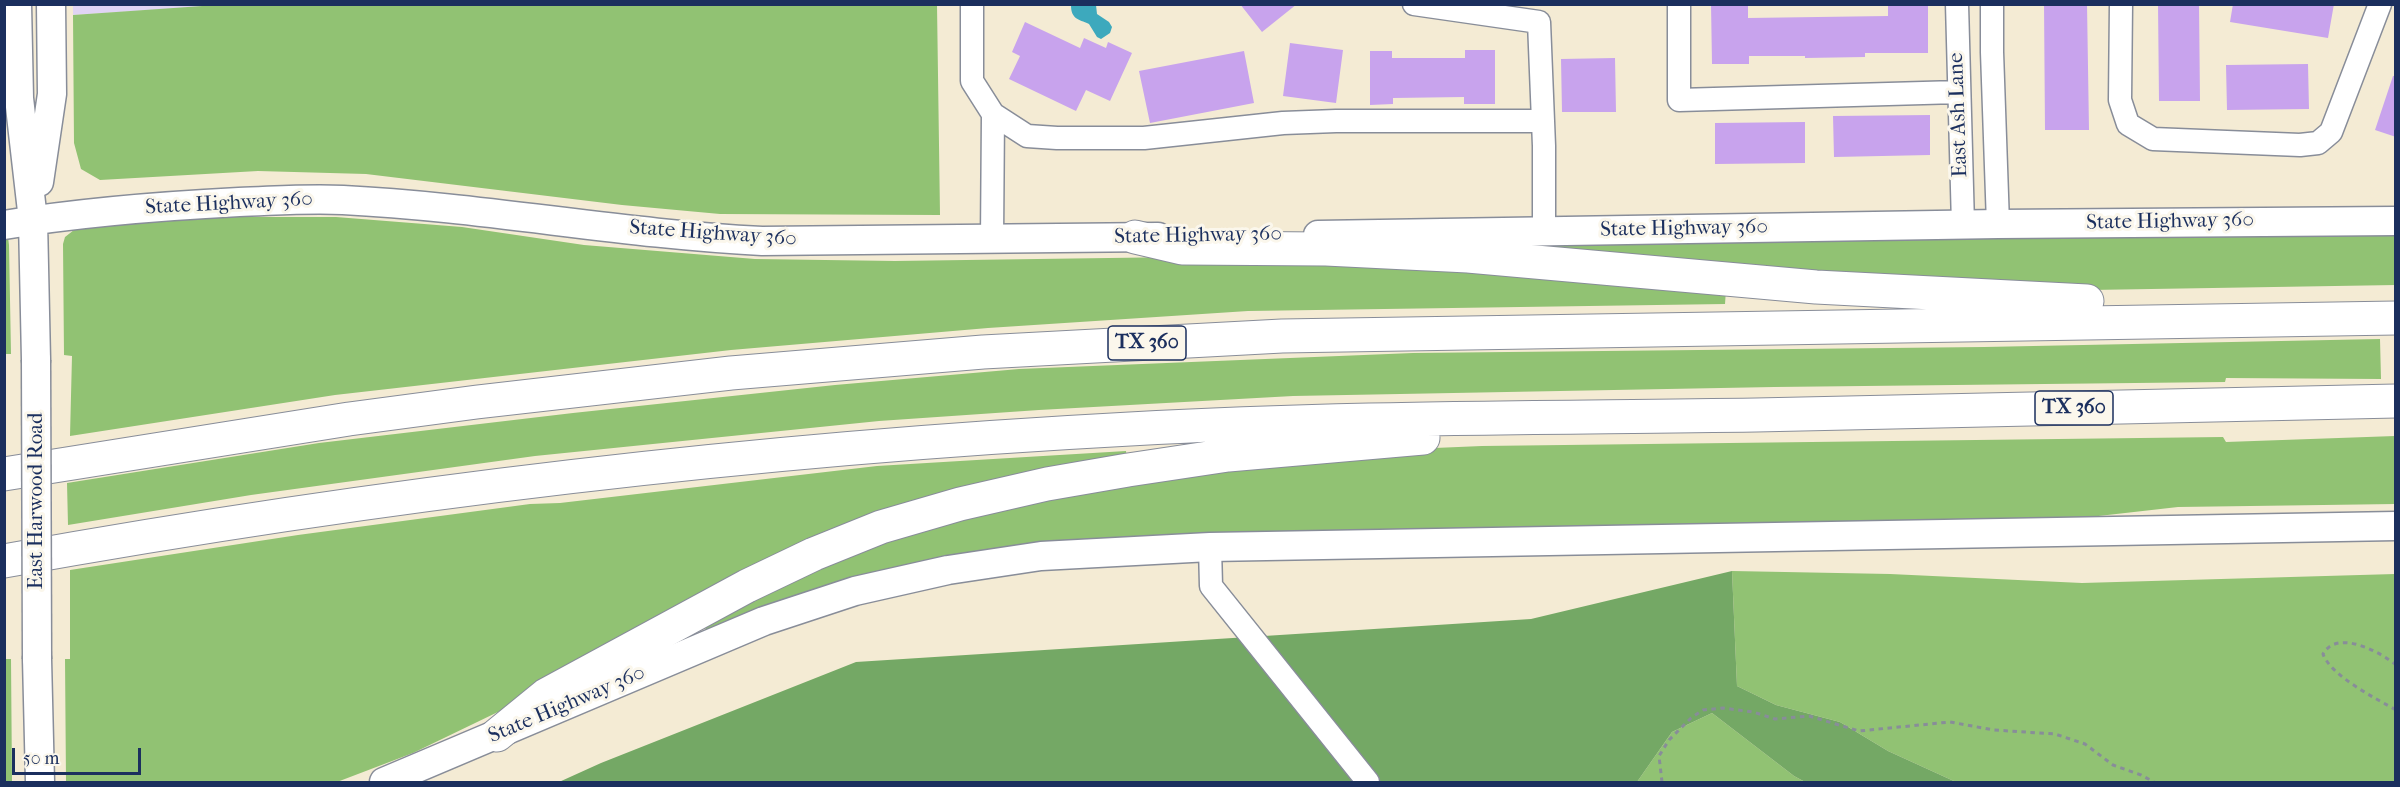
<!DOCTYPE html>
<style>
body{margin:0}
#map{position:relative;width:2400px;height:787px;overflow:hidden;background:#f4ebd4;font-family:"IM FELL French Canon",serif}
canvas{display:block}
.frame{position:absolute;inset:0;border:6px solid #1b2f5e;pointer-events:none}
.scale{position:absolute;left:12px;top:748px;width:129px;height:27px;box-sizing:border-box;border:3px solid #1b2f5e;border-top:0;padding-left:8px;font-size:18px;line-height:21px;white-space:nowrap;color:#1b2f5e;-webkit-text-stroke:4px #fbf7ec;paint-order:stroke}
</style>
<div id="map">
<canvas width="2400" height="787"></canvas>
<div class="frame"></div>
<div class="scale">50 m</div>
</div>
<script>
const ctx = document.querySelector('canvas').getContext('2d');
ctx.lineJoin = 'round';
function paint(path, color) { ctx.fillStyle = color; ctx.fill(path, 'evenodd'); }
function strokePath(path, color, width, dash) { ctx.strokeStyle = color; ctx.lineWidth = width; ctx.lineCap = dash ? 'butt' : 'round'; ctx.setLineDash(dash || []); ctx.stroke(path); }
function drawText(font, color, halo, rows, align = 'center') {
  ctx.font = font + ' "IM FELL French Canon",serif'; ctx.lineWidth = 6; ctx.setLineDash([]); ctx.textBaseline = 'middle'; ctx.strokeStyle = halo; ctx.fillStyle = color; for (const [text, x, y, turn = 0] of rows) {
    ctx.save(); ctx.translate(x, y); ctx.rotate((+turn || 0) * Math.PI / 180); ctx.textAlign = isNaN(turn) ? turn : align; if (halo) ctx.strokeText(text, 0, 0); ctx.fillText(text, 0, 0); ctx.restore();
  }
}
paint(new Path2D(`
 M 73,4 L 231,5 L 73,15 Z`), '#e0d4f4');
paint(new Path2D(`
 M 231,4 L 937,5 L 940,215 L 720,214 L 622,205 L 366,174 L 258,171 L 100,180 L 81,169 L 74,143 L 73,15 Z
 M 227,217 L 336,217 L 462,227 L 584,245 L 755,259 L 895,261 L 1180,257 L 1367,258 L 1726,290 L 1725,304 L 1248,311 L 988,328 L 731,350 L 335,395 L 70,436 L 72,356 L 64,355 L 63,244 L 65,237 L 74,230 L 130,223 Z
 M 2395,231 L 2396,285 L 2090,290 L 1652,264 L 1503,241 Z
 M 4,235 L 8,237 L 9,245 L 11,354 L 5,354 Z
 M 2380,339 L 2381,379 L 2226,378 L 2225,382 L 1774,387 L 1293,396 L 1039,410 L 879,421 L 535,456 L 251,495 L 68,525 L 67,483 L 319,443 L 573,413 L 835,385 L 1019,369 L 1413,353 L 1984,347 Z
 M 2395,436 L 2395,504 L 2178,507 L 2081,518 L 1463,528 L 1269,533 L 1086,542 L 706,631 L 705,626 L 755,599 L 901,531 L 1098,484 L 1387,450 L 1482,446 L 2223,437 L 2226,442 Z
 M 1126,451 L 1127,461 L 937,500 L 413,753 L 337,782 L 66,782 L 65,659 L 70,659 L 70,570 L 298,535 L 530,504 L 560,503 L 877,466 Z
 M 1732,571 L 1890,574 L 2082,583 L 2395,574 L 2395,782 L 1956,782 L 1888,751 L 1840,722 L 1776,705 L 1737,686 Z
 M 5,659 L 11,659 L 12,782 L 5,782 Z
 M 1712,713 L 1794,776 L 1805,782 L 1637,782 L 1672,732 Z`), '#91c273');
paint(new Path2D(`
 M 1732,571 L 1737,686 L 1776,705 L 1840,722 L 1888,751 L 1956,782 L 1805,782 L 1794,776 L 1712,713 L 1672,732 L 1637,782 L 559,782 L 601,763 L 856,662 L 1531,619 Z`), '#74a865');
paint(new Path2D(`
 M 1071,5 L 1096,5 L 1097,14 L 1109,22 L 1112,27 L 1110,33 L 1101,39 L 1097,37 L 1089,24 C 1078,19 1071,19 1071,5 Z`), '#3da9bd');
paint(new Path2D(`
 M 1240,4 L 1297,4 L 1262,32 Z
 M 1711,4 L 1748,4 L 1748,18 L 1888,16 L 1888,4 L 1928,4 L 1928,53 L 1865,53 L 1865,57 L 1805,58 L 1805,56 L 1749,56 L 1749,64 L 1712,64 Z
 M 2044,4 L 2087,4 L 2089,130 L 2045,130 Z
 M 2158,4 L 2199,4 L 2200,101 L 2159,101 Z
 M 2233,4 L 2334,4 L 2328,38 L 2230,22 Z
 M 1025,22 L 1080,48 L 1084,38 L 1106,48 L 1108,42 L 1132,53 L 1110,101 L 1086,90 L 1076,111 L 1009,79 L 1020,56 L 1012,52 Z
 M 1290,43 L 1343,50 L 1336,103 L 1283,96 Z
 M 1465,50 L 1495,50 L 1495,104 L 1464,104 L 1464,97 L 1393,98 L 1393,104 L 1370,105 L 1370,51 L 1392,51 L 1392,58 L 1465,58 Z
 M 1244,51 L 1254,103 L 1150,123 L 1139,71 Z
 M 1615,58 L 1616,112 L 1562,112 L 1561,59 Z
 M 2308,64 L 2309,109 L 2227,110 L 2226,65 Z
 M 2393,76 L 2396,76 L 2396,137 L 2375,130 Z
 M 1930,115 L 1930,155 L 1834,157 L 1833,116 Z
 M 1805,122 L 1805,163 L 1715,164 L 1715,123 Z`), '#c8a3ed');
const minor = new Path2D(`
 M 972,4 L 972,81 L 993,114 L 992,239
 M 1414,4 L 1539,22 L 1544,146 L 1544,231
 M 1679,4 L 1679,100 L 1958,92
 M 1957,4 L 1963,225
 M 1992,4 L 1992,52 L 1998,224
 M 2121,4 L 2120,100 L 2128,124 L 2153,139 L 2300,145 L 2318,143 L 2331,132 L 2380,4
 M 993,114 L 1027,136 L 1057,138 L 1144,138 L 1283,123 L 1336,121 L 1543,121
 M 1210,547 L 1211,586 L 1368,782`);
const major = new Path2D(`
 M 17,4 L 19,98 L 33,220 L 36,360
 M 39,182 L 52,94 L 51,4
 M 4,225 C 82,212 161,206 239,202 C 273,201 308,198 343,200 C 483,207 622,234 762,241 L 1158,237
 M 1318,235 L 1998,224 L 2396,221
 M 37,659 L 40,782
 M 384,782 L 764,621 L 855,591 L 948,570 L 1041,556 L 1210,547 L 2396,526`);
const highway = new Path2D(`
 M 1135,237 L 1182,248 L 1326,249 L 1468,256 L 1816,287 L 2087,301
 M 4,474 L 349,419 L 477,402 L 731,373 L 983,352 L 1282,336 L 2396,318
 M 4,561 C 376,494 752,449 1130,429 C 1339,417 1547,418 1756,415 C 1969,412 2182,406 2396,401
 M 497,735 L 546,695 L 747,586 L 814,554 L 881,527 L 960,504 L 1047,484 L 1128,470 L 1228,455 L 1423,438`);
strokePath(minor, '#888d99', 25);
strokePath(major, '#888d99', 31);
strokePath(highway, '#888d99', 35);
strokePath(new Path2D(`
 M 2396,665 C 2379,651 2337,629 2323,654 C 2331,676 2375,698 2396,710
 M 1662,782 L 1659,756 L 1669,740 L 1691,718 L 1703,710 L 1723,708 L 1753,712 L 1775,719 L 1809,716 L 1859,731 L 1950,722 L 1994,730 L 2055,734 L 2085,744 L 2113,765 L 2141,775 L 2154,782`), '#888d99', 3, [4.5, 4.5]);
strokePath(minor, '#fff', 22);
strokePath(major, '#fff', 28);
strokePath(highway, '#fff', 33);
const majorBridge = new Path2D(`
 M 36,360 L 37,659`);
strokePath(majorBridge, '#888d99', 31, []);
strokePath(majorBridge, '#fff', 28);
for (const [x, y, w] of [
 [1147,343,78],
 [2074,408,78]
]) { const box = new Path2D(); box.roundRect(x - w / 2, y - 17, w, 34, 4.5); ctx.fillStyle = '#fbf7ec'; ctx.fill(box); strokePath(box, '#1b2f5e', 1.5); }
drawText('bold 20px', '#1b2f5e', null, [
 ["TX 360",1147,343],
 ["TX 360",2074,408]
]);
drawText('21px', '#1b2f5e', '#fbf7ec', [
 ["East Ash Lane",1959,115,-92],
 ["State Highway 360",229,204,-3],
 ["State Highway 360",2170,222,-1],
 ["State Highway 360",1684,229,-1],
 ["State Highway 360",713,234,4],
 ["State Highway 360",1198,236,-1],
 ["East Harwood Road",37,501,-90],
 ["State Highway 360",567,705,-23]
]);
</script>
